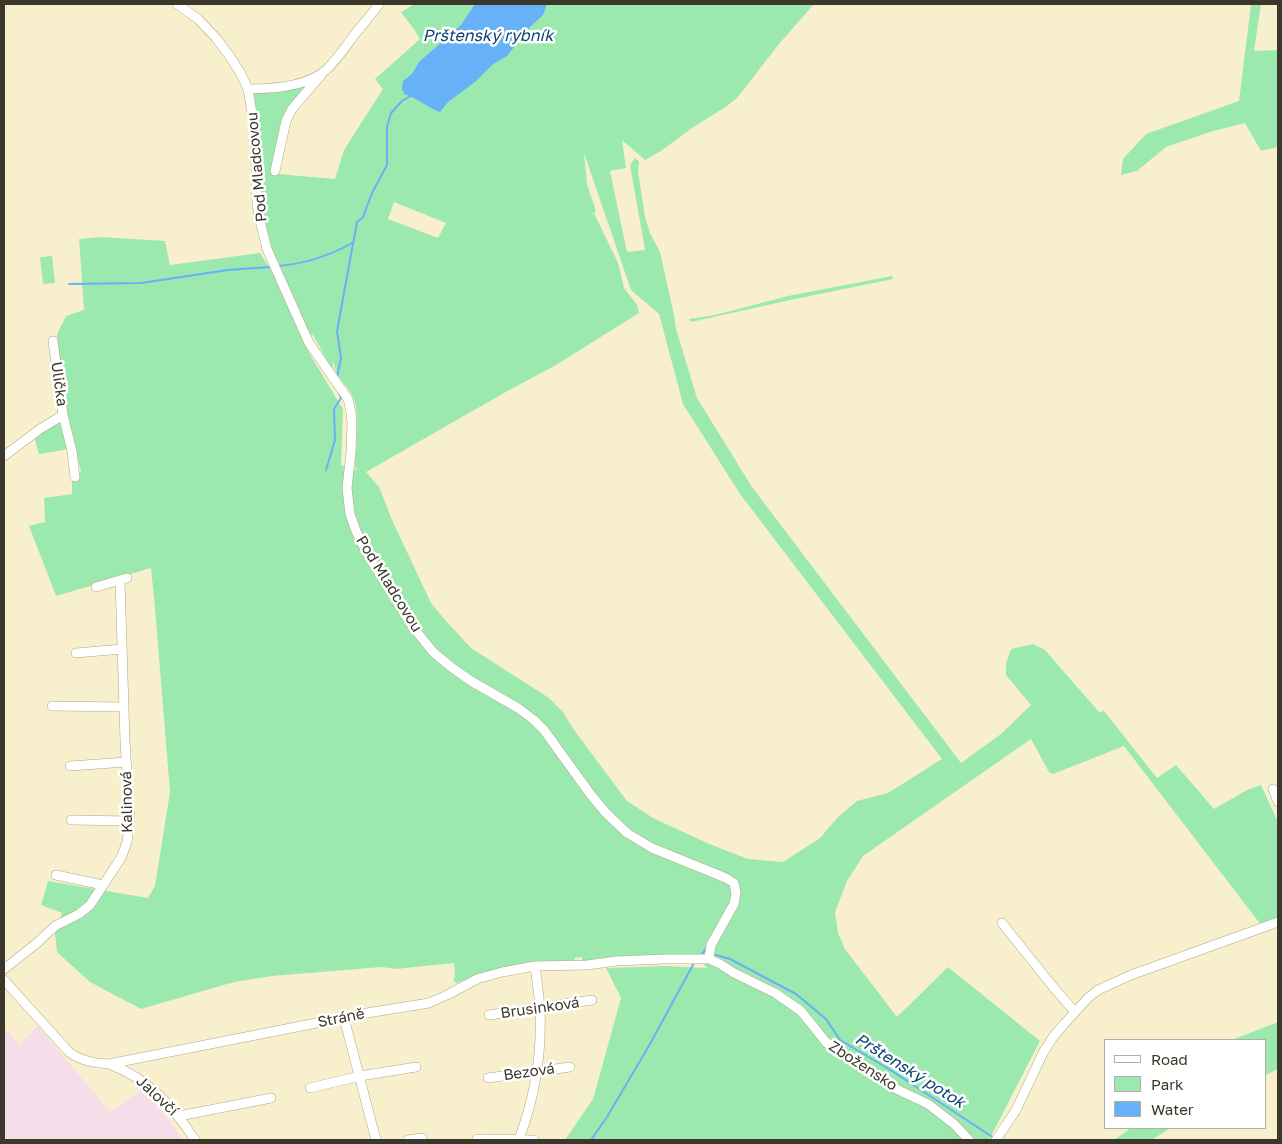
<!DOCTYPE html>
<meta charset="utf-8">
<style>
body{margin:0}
#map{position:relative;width:1282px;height:1144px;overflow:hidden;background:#f8f0cd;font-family:"Golos Text",sans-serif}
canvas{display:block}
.frame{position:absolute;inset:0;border:5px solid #3b372a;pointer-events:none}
.legend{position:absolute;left:1104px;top:1039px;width:162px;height:90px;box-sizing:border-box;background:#fff;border:1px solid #b1afaa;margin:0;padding:6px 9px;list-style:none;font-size:15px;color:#3b372a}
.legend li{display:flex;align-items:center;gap:10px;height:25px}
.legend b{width:25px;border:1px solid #b1afaa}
</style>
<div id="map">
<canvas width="1282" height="1144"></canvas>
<div class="frame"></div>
<ul class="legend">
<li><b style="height:6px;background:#fff"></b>Road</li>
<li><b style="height:14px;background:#9ce9af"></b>Park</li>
<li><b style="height:14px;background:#66b1f8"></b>Water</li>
</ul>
</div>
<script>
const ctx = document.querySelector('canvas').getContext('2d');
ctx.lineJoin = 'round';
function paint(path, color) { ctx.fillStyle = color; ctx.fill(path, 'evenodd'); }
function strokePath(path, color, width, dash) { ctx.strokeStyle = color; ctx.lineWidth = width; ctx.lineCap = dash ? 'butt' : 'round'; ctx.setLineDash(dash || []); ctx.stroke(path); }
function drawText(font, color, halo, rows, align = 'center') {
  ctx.font = font + ' "Golos Text",sans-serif'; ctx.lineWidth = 5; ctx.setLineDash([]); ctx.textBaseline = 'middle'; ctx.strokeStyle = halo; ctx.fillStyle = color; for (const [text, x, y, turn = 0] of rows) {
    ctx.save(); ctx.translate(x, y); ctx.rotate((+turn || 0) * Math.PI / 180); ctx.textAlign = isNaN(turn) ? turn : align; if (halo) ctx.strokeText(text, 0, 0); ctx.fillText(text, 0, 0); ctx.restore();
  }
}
paint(new Path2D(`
 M 38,1026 L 110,1112 L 140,1091 L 159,1107 L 183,1140 L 4,1140 L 4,1027 L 19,1044 Z`), '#f5deea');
paint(new Path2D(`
 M 415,4 L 814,4 L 779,44 L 737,98 L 727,106 L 692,128 L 661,151 L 645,160 L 622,140 L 626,168 L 610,171 L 627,252 L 645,250 L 630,165 L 635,158 L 639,161 L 638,171 L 645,217 L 650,233 L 660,252 L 674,315 L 676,329 L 697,398 L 752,487 L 961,763 L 1001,734 L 1031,705 L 1006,675 L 1006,663 L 1011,649 L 1033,644 L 1045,650 L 1099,712 L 1104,711 L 1157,778 L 1176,765 L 1214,809 L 1247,790 L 1261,785 L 1278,822 L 1278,918 L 1261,925 L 1124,746 L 1053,774 L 1049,772 L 1031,739 L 863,856 L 847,881 L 835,912 L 838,933 L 845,949 L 897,1017 L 948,967 L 1040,1041 L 989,1140 L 565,1140 L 593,1099 L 621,998 L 606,968 L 666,966 L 707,968 L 696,956 L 599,958 L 582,962 L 582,957 L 574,958 L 575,960 L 564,962 L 529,962 L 486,972 L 468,979 L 456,983 L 453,979 L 455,977 L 454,963 L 396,969 L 382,967 L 272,976 L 234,982 L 141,1009 L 90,982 L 57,952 L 55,934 L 62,913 L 41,905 L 48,881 L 148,898 L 155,886 L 170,792 L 155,608 L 151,568 L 56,596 L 29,526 L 45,522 L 44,498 L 72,494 L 72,479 L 81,472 L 64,402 L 57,334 L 66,316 L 84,310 L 79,239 L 101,237 L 165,241 L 170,265 L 260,253 L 279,283 L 281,292 L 309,353 L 343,409 L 341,465 L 358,470 L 355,467 C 356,448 360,416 354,399 C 349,385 333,377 334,361 L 332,369 L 313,335 L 309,335 L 276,261 L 262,215 L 259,126 L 253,94 L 287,90 L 314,80 L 290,105 L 278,174 L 335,179 L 344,150 L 383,89 L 375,79 L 420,39 L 413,28 L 401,12 ZM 584,153 L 631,290 L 659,314 L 683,404 L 740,494 L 942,759 L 888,793 L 857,801 L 838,817 L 820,838 L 783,862 L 748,859 L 707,843 L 653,818 L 627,801 L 574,730 L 563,712 L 549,698 L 471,648 L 446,621 L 431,603 L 392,520 L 379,487 L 366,472 L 504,393 L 556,365 L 639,313 L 637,305 L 624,288 L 618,263 L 594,213 L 591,215 L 596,211 L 587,184 ZM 394,202 L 446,223 L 438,238 L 388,219 Z
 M 1251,4 L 1261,4 L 1254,51 L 1278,50 L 1278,147 L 1261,151 L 1245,123 L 1213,131 L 1166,147 L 1137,171 L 1121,175 L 1123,159 L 1146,134 L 1239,101 Z
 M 52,256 L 55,283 L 43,284 L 40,257 Z
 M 892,276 L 893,279 L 795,299 L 691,322 L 689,319 L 715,315 L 788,296 Z
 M 61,419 L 69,449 L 39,454 L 34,437 Z
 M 1278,1022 L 1278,1069 L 1266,1075 L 1266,1040 L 1232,1040 Z
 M 1131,1128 L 1171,1128 L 1151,1140 L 1114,1140 Z`), '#9ce9af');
paint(new Path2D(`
 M 475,4 L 547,4 L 543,15 L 529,28 L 507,56 L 492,65 L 475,82 L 448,102 L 440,112 C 427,107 417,98 404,94 L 402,89 L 403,81 L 412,74 L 419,62 L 461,25 Z`), '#66b1f8');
strokePath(new Path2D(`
 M 278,266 C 304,264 331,255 354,242
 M 69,284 L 141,283 L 228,270 L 270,267
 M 337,377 L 341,358 L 337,331 L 357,222 L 363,217 L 372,193 L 387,165 L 387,127 L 391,113 L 402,101 L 412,95
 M 326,470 L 335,440 L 334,409 L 341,398 L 339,393
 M 713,954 L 730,959 L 796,994 L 826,1019 L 840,1040 L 892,1071 L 994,1138
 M 700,956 L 706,949
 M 591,1140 L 607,1117 L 650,1044 L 694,963`), '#66b1f8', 2);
const minor = new Path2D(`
 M 177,4 L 198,19 L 216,38 L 231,58 L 241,74 L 248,89 L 255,131 L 257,205 L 260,221 L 267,249 L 309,343 L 348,399 L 351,412 L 352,423 L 351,452 L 347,488 L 350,514 L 356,531 L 368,555 L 413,627 L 433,652 L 451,667 L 471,681 L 518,708 L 534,720 L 544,730 L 591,795 L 606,813 L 627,833 L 652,848 L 726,878 L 734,883 L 736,893 L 734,904 L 711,945 L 709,959
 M 248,89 C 272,89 307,87 326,70 C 337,60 346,46 355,34 C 363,24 372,14 379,4
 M 275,171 L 286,121 L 292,109 L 321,75
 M 63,415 L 72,451 L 75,477
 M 4,456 L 40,429 L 63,415 L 53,341
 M 96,587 L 127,578
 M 76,653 L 122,649
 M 52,706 L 124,707
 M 70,766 L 126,762
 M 1273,789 L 1278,802
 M 71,820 L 130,821
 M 56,875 L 103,885
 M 1002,923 L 1054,988 L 1075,1012
 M 4,969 L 37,943 L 55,926 L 79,914 L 90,905 L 121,858 L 127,842 L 130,821 L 125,741 L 120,580
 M 4,980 L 69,1052 C 81,1061 94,1063 109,1064 L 367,1013 L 429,1003 L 449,994 L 477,979 L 502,972 L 535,966 L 587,965 L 616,961 L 664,959 L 709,959 L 720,964 L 734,973 L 775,993 L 801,1011 L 825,1041 L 831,1047 L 892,1087 L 928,1104 L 954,1124 L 969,1140
 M 489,1015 L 592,1000
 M 344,1018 L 376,1140
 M 109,1064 C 149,1079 172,1105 195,1140
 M 488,1078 L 570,1067
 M 310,1088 L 360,1076 L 416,1067
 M 179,1116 L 271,1098
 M 477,1139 L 534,1140
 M 519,1139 C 535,1097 542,1054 540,1009 C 539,995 537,980 535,966
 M 408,1140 L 422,1138
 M 996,1140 L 1016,1110 L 1043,1053 L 1053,1037 L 1065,1023 L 1089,997 L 1098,990 L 1131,975 L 1278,922`);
strokePath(minor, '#aea786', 10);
strokePath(minor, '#fff', 9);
drawText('15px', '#3b372a', '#fff', [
 ["Pod Mladcovou",257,167,-95],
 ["Ulička",59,384,82],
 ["Pod Mladcovou",389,584,58],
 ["Kalinová",127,802,-91],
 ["Brusinková",540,1008,-8],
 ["Stráně",341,1018,-11],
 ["Zbožensko",863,1066,33],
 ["Bezová",529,1072,-8],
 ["Jalovčí",157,1096,43]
]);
drawText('italic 16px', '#0b4370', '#fff', [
 ["Prštenský rybník",488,36],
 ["Prštenský potok",910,1071,32]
]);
</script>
